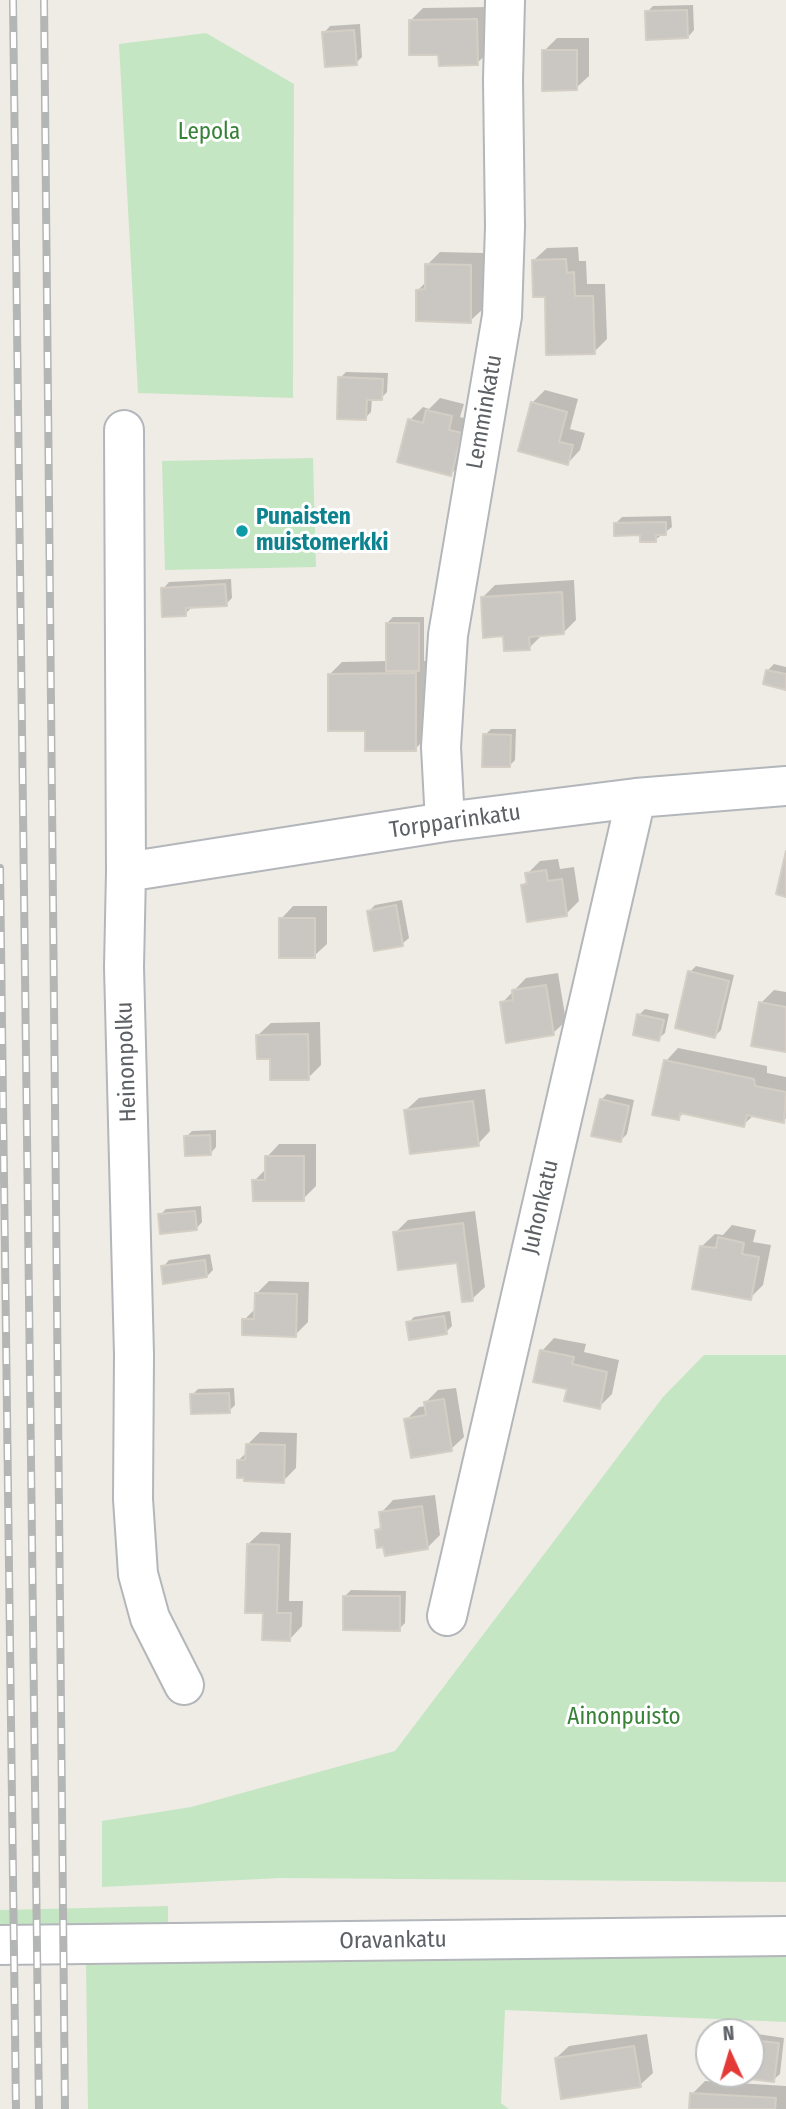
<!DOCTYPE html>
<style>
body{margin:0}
#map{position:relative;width:786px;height:2109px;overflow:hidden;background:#efece6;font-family:"Fira Sans Condensed",sans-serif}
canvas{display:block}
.north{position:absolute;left:695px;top:2018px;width:70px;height:70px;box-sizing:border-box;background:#fff;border:2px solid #bec0c1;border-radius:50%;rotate:356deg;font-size:19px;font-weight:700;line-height:28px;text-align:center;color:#5d6165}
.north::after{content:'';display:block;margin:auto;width:24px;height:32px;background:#e43a37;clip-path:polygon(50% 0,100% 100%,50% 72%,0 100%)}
</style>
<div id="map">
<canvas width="786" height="2109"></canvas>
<div class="north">N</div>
</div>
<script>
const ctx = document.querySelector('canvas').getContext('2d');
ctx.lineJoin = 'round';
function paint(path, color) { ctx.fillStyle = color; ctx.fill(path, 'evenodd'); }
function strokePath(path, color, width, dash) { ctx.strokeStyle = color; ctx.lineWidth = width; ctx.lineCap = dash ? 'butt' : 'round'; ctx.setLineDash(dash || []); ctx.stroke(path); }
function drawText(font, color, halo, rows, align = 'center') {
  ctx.font = font + ' "Fira Sans Condensed",sans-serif'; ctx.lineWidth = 6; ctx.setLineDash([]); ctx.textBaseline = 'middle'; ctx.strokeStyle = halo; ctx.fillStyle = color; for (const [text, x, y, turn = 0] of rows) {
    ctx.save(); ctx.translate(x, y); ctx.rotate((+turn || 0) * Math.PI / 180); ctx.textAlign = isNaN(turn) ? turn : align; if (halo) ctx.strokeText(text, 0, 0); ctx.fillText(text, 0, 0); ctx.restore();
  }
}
paint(new Path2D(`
 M 206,33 L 294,84 L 293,398 L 138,393 L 119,44 Z
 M 313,458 L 316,567 L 165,570 L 162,461 Z
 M 704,1355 L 786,1355 L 786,1882 L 280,1878 L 102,1887 L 102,1821 L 191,1807 L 395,1751 L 663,1397 Z
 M 168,1906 L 168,1927 L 0,1931 L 0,1910 Z
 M 786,1951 L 786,2022 L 505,2010 L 501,2103 L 509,2109 L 88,2109 L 86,1965 Z`), '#c5e6c3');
paint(new Path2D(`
 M 693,5 L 694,30 L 688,37 L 647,12 L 653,6 Z
 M 489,7 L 490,51 L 477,63 L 440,53 L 410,21 L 423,8 Z
 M 360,24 L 362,57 L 356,63 L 324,33 L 330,26 Z
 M 557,38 L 589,38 L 589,76 L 576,88 L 544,51 Z
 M 578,247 L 579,261 L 586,261 L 587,284 L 605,284 L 607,339 L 594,352 L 546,295 L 534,260 L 547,248 Z
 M 440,252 L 483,253 L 483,309 L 470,321 L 418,290 L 427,281 L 427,265 Z
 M 346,372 L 388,373 L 387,392 L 381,398 L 372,398 L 371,412 L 365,418 L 340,378 Z
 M 545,390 L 578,399 L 570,429 L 585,433 L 580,450 L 568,463 L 532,403 Z
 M 440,398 L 464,404 L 460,417 L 474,421 L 463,462 L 451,474 L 410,420 L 423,407 L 429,409 Z
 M 671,516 L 672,527 L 655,540 L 616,523 L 622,517 Z
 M 231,579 L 232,598 L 226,604 L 191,608 L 185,614 L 163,589 L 169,582 Z
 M 574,580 L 576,620 L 564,632 L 541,636 L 529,648 L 505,634 L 482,598 L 495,585 Z
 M 393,617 L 424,617 L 424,661 L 428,661 L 428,736 L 415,749 L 367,730 L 330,674 L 342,662 L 387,661 L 387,623 Z
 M 774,664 L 786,667 L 786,688 L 768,670 Z
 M 491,729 L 516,729 L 515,760 L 509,766 L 485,735 Z
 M 558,859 L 560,869 L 574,867 L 579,901 L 566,914 L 523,885 L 528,880 L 527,874 L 540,861 Z
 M 402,900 L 409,938 L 402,944 L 369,911 L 375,905 Z
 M 293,906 L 327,906 L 327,944 L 314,956 L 281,919 Z
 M 696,966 L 734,975 L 721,1030 L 715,1036 L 690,972 Z
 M 558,973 L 566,1021 L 553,1033 L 502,1003 L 526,978 Z
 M 774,990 L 786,992 L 786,1051 L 761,1003 Z
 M 645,1009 L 669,1014 L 665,1033 L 658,1039 L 639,1015 Z
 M 320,1022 L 321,1065 L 308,1078 L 272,1057 L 258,1035 L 271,1023 Z
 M 678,1048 L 767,1066 L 767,1073 L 786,1077 L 786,1118 L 783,1121 L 754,1115 L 743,1125 L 685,1112 L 678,1118 L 666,1061 Z
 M 485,1089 L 490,1131 L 478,1144 L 406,1110 L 419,1098 Z
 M 607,1094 L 634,1100 L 627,1134 L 621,1140 L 601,1100 Z
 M 216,1130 L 216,1147 L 210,1154 L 186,1137 L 192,1131 Z
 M 279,1144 L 316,1144 L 316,1186 L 303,1199 L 254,1181 L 267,1168 L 267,1157 Z
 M 201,1206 L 202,1222 L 196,1229 L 160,1215 L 166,1209 Z
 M 475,1211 L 485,1287 L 472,1299 L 458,1261 L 395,1233 L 408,1220 Z
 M 732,1225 L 756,1230 L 753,1242 L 771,1245 L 763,1285 L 750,1298 L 702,1246 L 715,1234 L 723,1235 Z
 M 210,1254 L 213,1270 L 207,1276 L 163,1267 L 169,1260 Z
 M 269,1281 L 309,1282 L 308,1322 L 295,1335 L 244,1320 L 256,1308 L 256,1294 Z
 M 450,1311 L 452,1326 L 446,1332 L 408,1323 L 414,1317 Z
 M 554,1338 L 586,1344 L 584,1352 L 619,1360 L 612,1394 L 599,1407 L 569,1388 L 542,1351 Z
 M 234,1388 L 235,1405 L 229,1411 L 192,1395 L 198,1389 Z
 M 456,1388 L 464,1437 L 451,1449 L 406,1420 L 419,1407 L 426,1406 L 425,1403 L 438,1390 Z
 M 260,1432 L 297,1433 L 296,1468 L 283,1481 L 239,1460 L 247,1452 L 247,1445 Z
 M 435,1495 L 440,1535 L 427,1548 L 377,1530 L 382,1525 L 381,1513 L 393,1500 Z
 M 261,1532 L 291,1533 L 289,1601 L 303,1601 L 302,1626 L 290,1639 L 265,1612 L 248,1544 Z
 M 351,1590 L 406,1591 L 405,1623 L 399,1629 L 345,1596 Z
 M 751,2033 L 784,2038 L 780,2074 L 773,2080 L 725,2074 L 751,2074 Z
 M 647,2034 L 653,2073 L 640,2085 L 556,2058 L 569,2046 Z
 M 705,2081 L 786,2086 L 786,2109 L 691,2109 L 692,2094 Z`), '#0003');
const building = new Path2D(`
 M 687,10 L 688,38 L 646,40 L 645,11 Z
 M 477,19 L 478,65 L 439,66 L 438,55 L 409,55 L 409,20 Z
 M 354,30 L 357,65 L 325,67 L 322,32 Z
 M 542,50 L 577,50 L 577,90 L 542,91 Z
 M 566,259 L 567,273 L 574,272 L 575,296 L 593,296 L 595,354 L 546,355 L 545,297 L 533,297 L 532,260 Z
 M 425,264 L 471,265 L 471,323 L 416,321 L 416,290 L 425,289 Z
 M 338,377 L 383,379 L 382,400 L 367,400 L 366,420 L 337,419 Z
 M 531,402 L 567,412 L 559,442 L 573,445 L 568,465 L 518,451 Z
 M 426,410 L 452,416 L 449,430 L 462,433 L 451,476 L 397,462 L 408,419 L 423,423 Z
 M 666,522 L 666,535 L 656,535 L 656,542 L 640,542 L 640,535 L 614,536 L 614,523 Z
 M 225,584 L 227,606 L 186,608 L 186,616 L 162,617 L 161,588 Z
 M 562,592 L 564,634 L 529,637 L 530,650 L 504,651 L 503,636 L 483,638 L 481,597 Z
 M 386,623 L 419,623 L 419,671 L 386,671 Z
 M 766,670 L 786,674 L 786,690 L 763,684 Z
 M 416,673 L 416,751 L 365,751 L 365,731 L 328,731 L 328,674 Z
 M 483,734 L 511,735 L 510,767 L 482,767 Z
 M 786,851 L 786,897 L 776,894 Z
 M 546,870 L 548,881 L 562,879 L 567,916 L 527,922 L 521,885 L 527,884 L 525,873 Z
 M 396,905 L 403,946 L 374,951 L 367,911 Z
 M 279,918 L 315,918 L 315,958 L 279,958 Z
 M 688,971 L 729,981 L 715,1038 L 675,1028 Z
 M 546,985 L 554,1035 L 506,1043 L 500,1002 L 513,1000 L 512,990 Z
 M 759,1002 L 786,1007 L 786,1052 L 751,1046 Z
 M 637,1014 L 664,1020 L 659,1041 L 633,1035 Z
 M 308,1034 L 309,1080 L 270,1080 L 270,1059 L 257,1059 L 256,1035 Z
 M 664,1060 L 754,1079 L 755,1086 L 786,1092 L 784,1123 L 747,1115 L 744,1127 L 680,1113 L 679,1120 L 652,1115 Z
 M 600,1099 L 629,1106 L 621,1142 L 591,1136 Z
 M 473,1101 L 479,1146 L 410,1154 L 404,1110 Z
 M 210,1135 L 211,1155 L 185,1156 L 184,1136 Z
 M 265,1156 L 304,1156 L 304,1201 L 253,1201 L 252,1180 L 265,1180 Z
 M 195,1211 L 197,1230 L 160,1234 L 158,1214 Z
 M 463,1223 L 473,1301 L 462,1302 L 457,1263 L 398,1270 L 393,1232 Z
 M 718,1237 L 744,1243 L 742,1254 L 759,1257 L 751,1300 L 692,1289 L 700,1246 L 716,1248 Z
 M 205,1260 L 207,1277 L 163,1284 L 161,1266 Z
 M 255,1293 L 297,1294 L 296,1337 L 242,1335 L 242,1319 L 254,1319 Z
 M 444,1316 L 447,1334 L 409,1340 L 406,1322 Z
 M 540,1350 L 574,1357 L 572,1364 L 607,1372 L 600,1409 L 564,1401 L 567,1389 L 533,1382 Z
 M 229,1393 L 230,1413 L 191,1414 L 190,1394 Z
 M 444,1399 L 452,1451 L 411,1458 L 404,1419 L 426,1415 L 424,1402 Z
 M 246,1444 L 285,1445 L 284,1483 L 244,1481 L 244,1478 L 237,1478 L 237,1460 L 245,1460 Z
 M 422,1506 L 428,1549 L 385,1556 L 383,1547 L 377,1548 L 375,1530 L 381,1529 L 379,1512 Z
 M 247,1544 L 279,1545 L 277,1613 L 291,1613 L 290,1641 L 262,1640 L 263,1613 L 245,1613 Z
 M 343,1596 L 400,1596 L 400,1631 L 343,1630 Z
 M 751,2040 L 779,2043 L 774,2082 L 719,2075 L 751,2074 Z
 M 634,2046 L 641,2087 L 561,2099 L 555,2058 Z
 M 690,2093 L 776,2098 L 775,2109 L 689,2109 Z`);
paint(building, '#cac7c2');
strokePath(building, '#d4cec4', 2);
const minor = new Path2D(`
 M 124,430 L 126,872 L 124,967 L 134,1355 L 133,1499 L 138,1574 L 150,1618 L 184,1685
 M 445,822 L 441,747 L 448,635 L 502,316 L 505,227 L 503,80 L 505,0
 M 126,872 L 445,822 L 636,798 L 786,786
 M 447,1616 L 636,798
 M 0,1945 L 786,1936`);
strokePath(minor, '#b3b6ba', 42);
strokePath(minor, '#fff', 38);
const rail = new Path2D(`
 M 13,0 L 39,2109
 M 44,0 L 65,2109
 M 0,868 L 16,2109`);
strokePath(rail, '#b4b5b5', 8);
strokePath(rail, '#fff', 5, [16]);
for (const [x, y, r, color] of [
 [242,531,7,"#0f9aa8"]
]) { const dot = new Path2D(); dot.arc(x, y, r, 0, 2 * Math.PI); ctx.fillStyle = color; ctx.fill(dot); strokePath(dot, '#fff', 2.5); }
drawText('23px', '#388237', '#fff', [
 ["Lepola",209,133],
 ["Ainonpuisto",624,1718]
]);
drawText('23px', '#5d6165', '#fff', [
 ["Lemminkatu",485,412,-80],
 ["Torpparinkatu",455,822,-8],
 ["Heinonpolku",127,1062,-92],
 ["Juhonkatu",541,1207,-77],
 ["Oravankatu",393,1941,-1]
]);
drawText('bold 23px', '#0d838f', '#fff', [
 ["Punaisten",256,518],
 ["muistomerkki",256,544]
], 'left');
</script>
